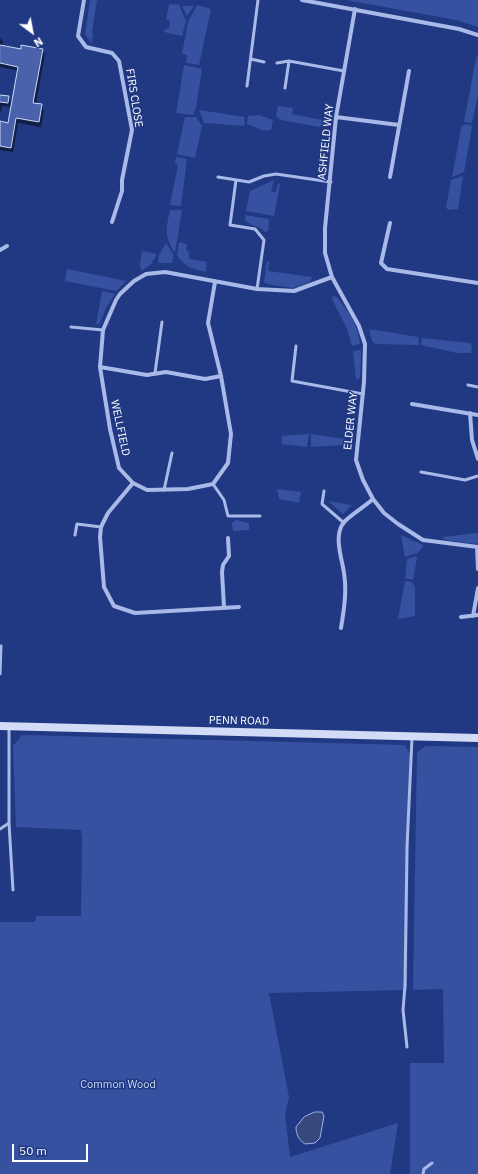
<!DOCTYPE html>
<style>
body{margin:0}
#map{position:relative;width:478px;height:1174px;overflow:hidden;background:#213983;font-family:"IBM Plex Sans",sans-serif}
canvas{display:block}
.north{position:absolute;left:12px;top:12px;width:40px;height:40px;-webkit-text-stroke:3px #213983;paint-order:stroke;rotate:148deg;font-size:11px;font-weight:700;line-height:16px;text-align:center;color:#fff}
.north::after{content:'';display:block;margin:auto;width:14px;height:18px;background:#fff;clip-path:polygon(50% 0,100% 100%,50% 72%,0 100%)}
.scale{position:absolute;left:12px;top:1144px;width:76px;height:18px;box-sizing:border-box;border:2px solid #fff;border-top:0;padding-left:5px;font-size:12px;line-height:14px;white-space:nowrap;color:#fff;-webkit-text-stroke:3px #213983;paint-order:stroke}
</style>
<div id="map">
<canvas width="478" height="1174"></canvas>
<div class="north">N</div>
<div class="scale">50 m</div>
</div>
<script>
const ctx = document.querySelector('canvas').getContext('2d');
ctx.lineJoin = 'round';
function paint(path, color) { ctx.fillStyle = color; ctx.fill(path, 'evenodd'); }
function strokePath(path, color, width, dash) { ctx.strokeStyle = color; ctx.lineWidth = width; ctx.lineCap = dash ? 'butt' : 'round'; ctx.setLineDash(dash || []); ctx.stroke(path); }
function drawText(font, color, halo, rows, align = 'center') {
  ctx.font = font + ' "IBM Plex Sans",sans-serif'; ctx.lineWidth = 3; ctx.setLineDash([]); ctx.textBaseline = 'middle'; ctx.strokeStyle = halo; ctx.fillStyle = color; for (const [text, x, y, turn = 0] of rows) {
    ctx.save(); ctx.translate(x, y); ctx.rotate((+turn || 0) * Math.PI / 180); ctx.textAlign = isNaN(turn) ? turn : align; if (halo) ctx.strokeText(text, 0, 0); ctx.fillText(text, 0, 0); ctx.restore();
  }
}
paint(new Path2D(`
 M 90,0 L 97,0 L 92,32 L 93,34 L 92,43 L 85,35 Z
 M 346,0 L 478,0 L 478,27 L 456,20 Z
 M 169,4 L 179,5 L 186,21 L 182,36 L 164,32 L 165,29 L 169,29 L 170,21 L 166,20 Z
 M 197,5 L 211,9 L 199,65 L 186,63 L 187,55 L 182,54 L 188,22 Z
 M 182,6 L 194,6 L 187,16 Z
 M 478,56 L 478,95 L 472,123 L 464,122 L 476,58 Z
 M 184,65 L 202,69 L 196,108 L 193,115 L 176,113 Z
 M 278,106 L 293,108 L 292,114 L 328,121 L 319,127 L 281,120 L 276,116 Z
 M 199,110 L 245,117 L 244,126 L 204,123 Z
 M 259,115 L 273,120 L 271,130 L 262,130 L 247,124 L 248,116 Z
 M 185,117 L 196,117 L 202,126 L 195,158 L 177,154 Z
 M 470,124 L 472,127 L 464,172 L 452,177 L 461,129 L 463,125 Z
 M 176,157 L 187,159 L 181,206 L 170,205 L 178,165 L 175,164 Z
 M 463,176 L 458,209 L 448,210 L 446,207 L 451,180 Z
 M 274,180 L 271,192 L 276,192 L 278,183 L 280,184 L 274,216 L 246,211 L 250,191 Z
 M 170,210 L 182,210 L 175,253 C 164,236 166,229 170,210 Z
 M 245,215 L 269,219 L 268,231 L 265,232 C 259,225 250,226 245,220 Z
 M 179,242 L 187,244 L 186,250 L 189,252 L 189,259 L 207,262 L 206,272 C 193,269 184,267 177,255 Z
 M 166,243 L 174,255 L 172,263 L 158,263 L 159,255 Z
 M 142,251 L 157,254 L 151,264 L 142,271 L 140,266 Z
 M 267,261 L 269,262 L 268,271 L 312,277 L 310,282 L 293,288 L 267,284 L 264,282 Z
 M 67,269 L 126,281 L 116,291 L 65,281 Z
 M 102,291 L 115,294 L 107,306 L 100,323 L 96,325 Z
 M 336,296 C 347,310 359,325 360,344 L 352,346 L 347,329 L 331,297 Z
 M 369,329 L 418,337 L 419,345 L 375,344 L 372,341 Z
 M 422,338 L 470,343 L 472,346 L 471,353 L 457,353 L 421,345 Z
 M 361,350 L 360,378 L 356,379 L 353,351 Z
 M 309,434 L 307,447 L 282,444 L 282,436 Z
 M 311,434 L 345,439 L 346,442 L 343,445 L 311,447 Z
 M 277,489 L 301,492 L 299,503 L 279,499 Z
 M 328,501 L 352,505 L 343,514 Z
 M 236,520 L 249,523 L 249,530 L 233,531 L 232,523 Z
 M 478,533 L 478,543 L 475,544 L 445,540 L 442,537 Z
 M 401,535 L 423,545 L 423,547 L 417,553 L 405,557 Z
 M 416,556 L 417,558 L 413,580 L 405,578 L 407,559 Z
 M 405,581 L 412,582 L 415,587 L 415,616 L 398,619 Z
 M 22,735 L 405,745 L 410,754 L 407,990 L 269,993 L 289,1097 L 285,1115 L 290,1157 L 398,1123 L 390,1174 L 0,1174 L 0,922 L 35,922 L 36,916 L 81,916 L 82,840 L 81,830 L 16,827 L 13,746 Z
 M 426,746 L 478,747 L 478,1174 L 410,1174 L 410,1063 L 444,1063 L 443,989 L 413,990 L 417,752 Z`), '#3551a0');
const water = new Path2D(`
 M 315,1112 L 322,1112 L 324,1116 L 320,1138 L 315,1143 L 305,1144 C 299,1140 296,1135 296,1127 L 304,1117 Z`);
paint(water, '#36487e');
strokePath(water, '#9cb2e9', 1);
paint(new Path2D(`
 M 0,37 L 3,42 L 2,46 L 21,50 L 42,50 L 45,54 L 36,104 L 41,105 L 44,110 L 41,127 L 18,123 L 13,152 L 0,150 L 0,122 L 9,124 L 19,71 L 0,67 Z
 M 0,96 L 8,97 L 11,102 L 10,107 L 2,106 L 0,115 Z`), '#0007');
const building = new Path2D(`
 M 0,45 L 21,49 L 21,45 L 43,49 L 33,103 L 42,104 L 39,122 L 16,118 L 11,148 L 0,146 L 0,121 L 8,123 L 18,67 L 0,63 Z
 M 0,95 L 9,96 L 8,103 L 0,102 Z`);
paint(building, '#4a62ab');
strokePath(building, '#cdd8f6', 1);
strokePath(new Path2D(`
 M 251,59 L 264,62
 M 277,63 L 289,61 L 344,71
 M 247,86 L 258,0
 M 285,88 L 289,61
 M 218,177 L 249,182 L 264,176 L 276,174 L 331,182
 M 236,180 L 230,225 L 255,229 L 264,240 L 257,289
 M 71,327 L 103,330
 M 296,346 L 292,381 L 363,394
 M 155,373 L 162,322
 M 468,385 L 478,387
 M 421,472 L 465,480 L 478,476
 M 213,484 L 224,500 L 228,516 L 260,516
 M 164,490 L 172,453
 M 324,491 L 322,504 L 344,523
 M 75,535 L 77,524 L 101,527
 M 0,646 L 1,646 L 0,674
 M 9,823 L 13,890
 M 0,829 L 9,823 L 9,728
 M 407,1047 L 403,1010 L 405,986 L 407,847 L 412,738
 M 423,1174 L 424,1169 L 432,1163`), '#a9b9e8', 3);
strokePath(new Path2D(`
 M 84,0 L 78,36 L 86,47 L 112,53 L 119,61 L 132,130 L 122,180 L 122,191 L 112,222
 M 302,0 L 459,29 L 478,35
 M 355,9 L 336,117 L 325,228 L 325,253 L 332,277 L 359,326 L 365,344 L 364,382 L 356,460 L 363,480 L 373,499 L 384,513 L 398,524 L 423,540 L 478,547
 M 336,117 L 399,125
 M 390,177 L 409,71
 M 390,223 L 381,263 L 387,269 L 478,283
 M 0,250 L 7,246
 M 215,282 L 208,323 L 221,376
 M 100,367 L 147,375 L 166,372 L 205,379 L 221,376 L 231,434 L 228,463 L 213,484 L 188,489 L 147,490 L 133,483 L 119,468 L 110,429 L 100,367 L 103,330 L 116,300 L 120,294 L 134,281 L 146,274 L 165,272 L 257,289 L 294,291 L 332,277
 M 412,404 L 478,415
 M 470,413 L 472,440 L 478,459
 M 133,483 L 108,513 L 101,527 L 100,537 L 104,587 L 114,606 L 135,613 L 239,607
 M 477,547 L 478,569
 M 224,607 L 222,572 L 223,565 L 229,556 L 228,538
 M 473,616 L 478,588
 M 461,617 L 478,615
 M 341,628 C 344,610 347,591 344,573 C 342,558 333,536 344,522 C 352,514 364,507 373,499`), '#a9b9e8', 4);
strokePath(new Path2D(`
 M 0,726 L 478,738`), '#d3dcf7', 8);
drawText('11px', '#fff', '#213983', [
 ["FIRS CLOSE",134,98,81],
 ["ASHFIELD WAY",326,142,-84],
 ["ELDER WAY",351,421,-84],
 ["WELLFIELD",120,428,78],
 ["PENN ROAD",239,721,1]
]);
drawText('11px', '#cdd8f6', '#213983', [
 ["Common Wood",118,1085]
]);
</script>
